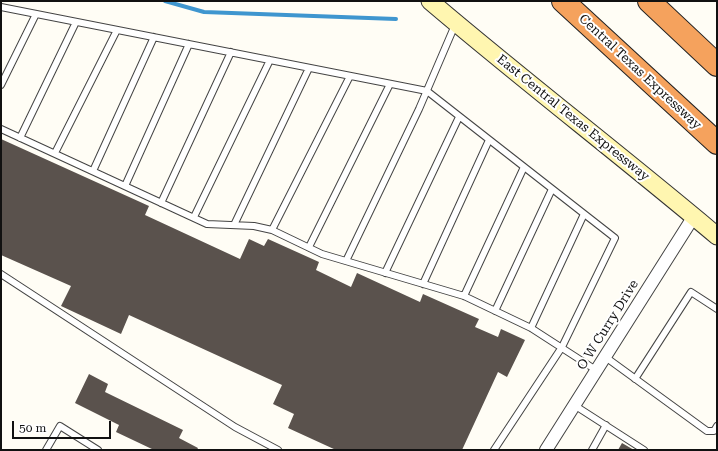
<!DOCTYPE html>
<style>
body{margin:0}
#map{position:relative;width:718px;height:451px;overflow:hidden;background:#fffdf5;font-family:"Roboto Serif",serif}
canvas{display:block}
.frame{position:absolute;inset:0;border:2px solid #111;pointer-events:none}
.scale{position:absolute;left:12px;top:421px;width:99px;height:18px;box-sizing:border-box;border:2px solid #111;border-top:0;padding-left:5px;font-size:12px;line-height:14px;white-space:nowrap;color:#111;-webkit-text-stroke:3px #fff;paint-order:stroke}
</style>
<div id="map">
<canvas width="718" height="451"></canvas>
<div class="frame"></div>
<div class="scale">50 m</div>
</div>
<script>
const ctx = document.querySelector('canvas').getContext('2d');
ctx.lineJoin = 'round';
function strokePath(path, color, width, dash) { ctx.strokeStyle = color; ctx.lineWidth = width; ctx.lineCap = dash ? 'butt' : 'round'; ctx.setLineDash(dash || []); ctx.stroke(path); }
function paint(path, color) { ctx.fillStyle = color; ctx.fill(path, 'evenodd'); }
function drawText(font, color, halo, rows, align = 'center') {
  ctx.font = font + ' "Roboto Serif",serif'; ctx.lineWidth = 4; ctx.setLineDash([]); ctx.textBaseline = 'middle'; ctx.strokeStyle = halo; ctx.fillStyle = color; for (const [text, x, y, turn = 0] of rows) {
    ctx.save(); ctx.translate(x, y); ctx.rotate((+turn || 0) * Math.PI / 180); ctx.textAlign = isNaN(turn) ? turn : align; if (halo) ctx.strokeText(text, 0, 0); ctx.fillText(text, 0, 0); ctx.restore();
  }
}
strokePath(new Path2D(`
 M 165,1 L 204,12 L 396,19`), '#3f96cf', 4);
paint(new Path2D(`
 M 1,139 L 149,206 L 145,215 L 240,259 L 249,239 L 264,246 L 268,239 L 319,262 L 316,270 L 351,287 L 357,273 L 420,302 L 423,294 L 479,319 L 475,327 L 498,337 L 501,329 L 525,340 L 507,377 L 498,372 L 462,450 L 336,450 L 288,428 L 294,414 L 273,404 L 282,385 L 129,315 L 121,334 L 61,306 L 71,286 L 1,255 Z
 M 89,374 L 108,384 L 105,392 L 183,430 L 179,438 L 198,448 L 197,450 L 154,450 L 116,432 L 119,425 L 75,403 Z
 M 622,443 L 634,450 L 618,450 Z`), '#5a524d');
const service = new Path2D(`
 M 1,7 L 427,91 L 615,238 L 562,347 L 494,450
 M 1,85 L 36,14
 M 1,129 L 207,224 L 254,226 L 272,230 L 322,254 L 464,296 L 531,328 L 596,370
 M 20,138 L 76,22
 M 55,153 L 117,30
 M 93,171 L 154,37
 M 125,186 L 189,44
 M 161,203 L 231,52
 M 194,217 L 270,60
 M 234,225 L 309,68
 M 272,230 L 350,76
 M 309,247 L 390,84
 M 346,261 L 419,109 L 455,25
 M 385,273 L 459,117
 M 1,274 L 235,427 L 278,450
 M 423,284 L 489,140
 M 464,296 L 524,167
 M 495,311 L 552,189
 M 531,328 L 584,214
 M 604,356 L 707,431 L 714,431 L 717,426
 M 635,379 L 691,292 L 717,309
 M 574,405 L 644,450
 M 46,450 L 60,426 L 98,450
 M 592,450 L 606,425`);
const minor = new Path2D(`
 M 546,450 L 694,216`);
const secondary = new Path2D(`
 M 430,1 C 524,81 622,156 717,236`);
const motorway = new Path2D(`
 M 563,1 L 717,143
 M 649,1 L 717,65`);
strokePath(service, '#444', 8);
strokePath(minor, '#444', 14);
strokePath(secondary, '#333', 19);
strokePath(motorway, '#222', 24);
strokePath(service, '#fff', 6);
strokePath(minor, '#fff', 12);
strokePath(secondary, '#fff6b0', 17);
strokePath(motorway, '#f5a25d', 22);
drawText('13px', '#111', '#fff', [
 ["Central Texas Expressway",640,72,43],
 ["East Central Texas Expressway",573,118,39],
 ["O W Curry Drive",608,325,-58]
]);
</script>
